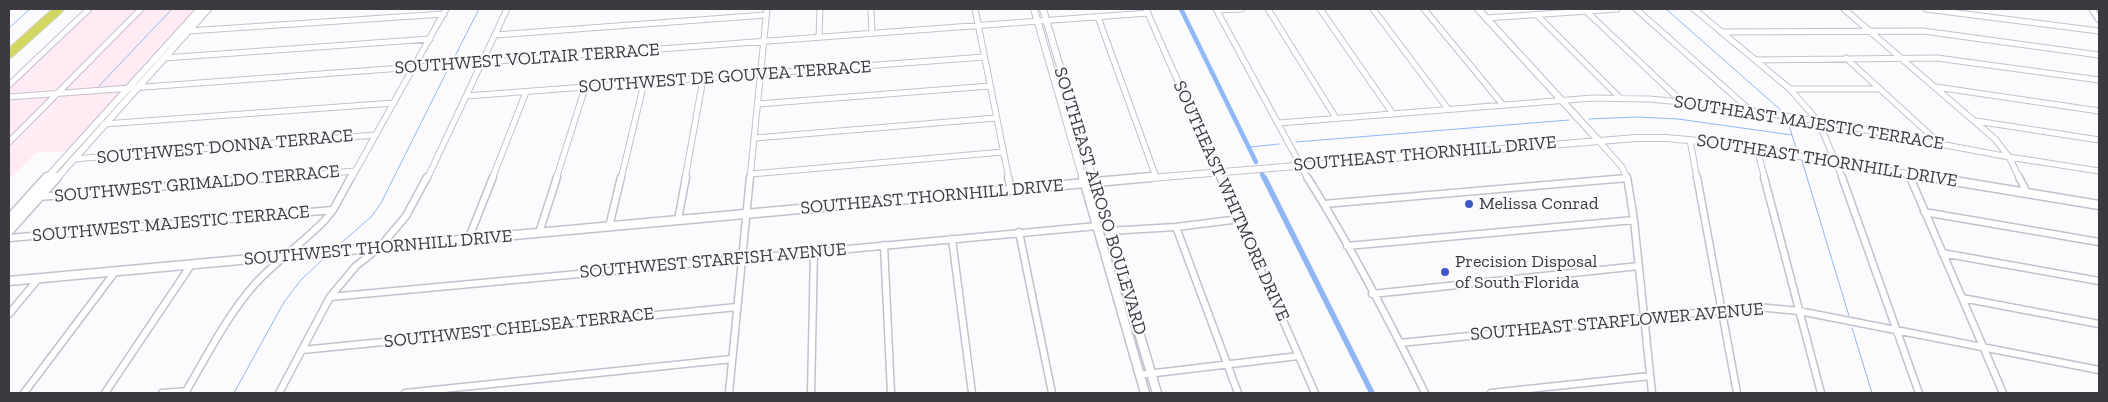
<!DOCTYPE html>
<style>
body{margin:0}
#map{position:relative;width:2108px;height:402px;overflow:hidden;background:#fbfafd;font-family:"Zilla Slab",serif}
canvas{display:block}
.frame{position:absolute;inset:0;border:10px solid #3c3a40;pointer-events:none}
</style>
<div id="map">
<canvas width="2108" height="402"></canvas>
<div class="frame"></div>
</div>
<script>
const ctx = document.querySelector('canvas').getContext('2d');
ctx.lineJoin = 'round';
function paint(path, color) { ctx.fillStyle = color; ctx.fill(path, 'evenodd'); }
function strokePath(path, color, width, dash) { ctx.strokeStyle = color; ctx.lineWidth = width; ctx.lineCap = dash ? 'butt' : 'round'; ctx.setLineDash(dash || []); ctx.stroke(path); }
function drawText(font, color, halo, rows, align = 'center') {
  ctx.font = font + ' "Zilla Slab",serif'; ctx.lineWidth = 4; ctx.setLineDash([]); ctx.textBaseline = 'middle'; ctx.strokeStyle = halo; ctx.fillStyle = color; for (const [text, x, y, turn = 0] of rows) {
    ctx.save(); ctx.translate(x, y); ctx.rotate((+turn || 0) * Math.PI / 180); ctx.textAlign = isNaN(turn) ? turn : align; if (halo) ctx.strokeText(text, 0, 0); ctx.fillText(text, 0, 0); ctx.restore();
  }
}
paint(new Path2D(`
 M 93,9 L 139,9 L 56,92 L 9,95 L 9,87 Z
 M 142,9 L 198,9 L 127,87 L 60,92 Z
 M 124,90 L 68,151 L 36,153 L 9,180 L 9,144 L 58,94 Z
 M 53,95 L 9,139 L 9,98 Z`), '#feebf4');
strokePath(new Path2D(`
 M 1666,9 L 1783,112
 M 9,28 L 30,9
 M 453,60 L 479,9
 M 99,86 L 172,9
 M 1589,119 L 1637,117 L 1678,119 L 1792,135
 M 1787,119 L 1797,151
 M 1296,142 L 1569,120
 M 1250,147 L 1279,144
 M 1802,161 L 1849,316
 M 339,245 L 372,216 L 381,203 L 449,67
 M 1852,328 L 1872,393
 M 234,393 L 284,302 L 301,280 L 324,258`), '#8fb8f6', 1);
strokePath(new Path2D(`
 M 1181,9 L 1256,162
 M 1262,174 L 1264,179`), '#8fb8f6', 4.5);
strokePath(new Path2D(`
 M 1264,177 L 1372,393`), '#8fb8f6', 5.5);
const streetFar1 = new Path2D(`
 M 871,9 L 872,33
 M 975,9 L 1009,179
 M 1146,9 L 1221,179
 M 1216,9 L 1308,179
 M 1268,9 L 1336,118
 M 1320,9 L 1393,114
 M 1373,9 L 1448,109
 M 1424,9 L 1503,105
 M 1636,9 L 1750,110
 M 1694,9 L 1790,89 L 1818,121 L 1843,179
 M 1844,9 L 1995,139 L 2009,157 L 2020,179
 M 1926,9 L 2099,31
 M 2092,9 L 2099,20
 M 1217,10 L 1242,9
 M 1586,11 L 1681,101
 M 1537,15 L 1620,98
 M 1098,17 L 1156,177
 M 1486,18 L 1617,9
 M 188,31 L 444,14
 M 1721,32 L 1923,31 L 2099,55
 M 495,35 L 766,15
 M 819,37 L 820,9
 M 164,58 L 430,39
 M 1846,58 L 1939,143
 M 1756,60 L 1937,58 L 2099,80
 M 9,85 L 89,9
 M 1936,87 L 2099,111
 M 1790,89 L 1879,89
 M 466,96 L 984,57
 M 9,97 L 1148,13
 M 758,104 L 990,86
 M 1976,121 L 2099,140
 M 1279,123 L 1593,98 L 1649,99 L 1713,105 L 1818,121 L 2009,157 L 2099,171
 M 104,124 L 394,103
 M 755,138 L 996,118
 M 1598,140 L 1622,167 L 1627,179
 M 1690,140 L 1697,179
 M 9,142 L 141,9
 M 1757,149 L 1765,179
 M 73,159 L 376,135
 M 1908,173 L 1910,179
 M 751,174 L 1003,152
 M 262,179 L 355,171
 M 351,179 L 446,9
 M 427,179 L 507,9
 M 492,179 L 526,92
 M 556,179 L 585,88
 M 621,179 L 644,83
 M 685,179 L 703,79
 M 750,179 L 767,9
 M 1619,179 L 1627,178`);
const street = new Path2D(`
 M 1008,177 L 1011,190
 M 1220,177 L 1315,393
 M 1307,177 C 1351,246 1389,320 1425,393
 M 1627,177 L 1634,220 L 1652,393
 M 1697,177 L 1737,393
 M 1764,177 L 1821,393
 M 1842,177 L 1919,393
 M 1910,177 L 2003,393
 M 2019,177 L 2027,193
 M 39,197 L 277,177
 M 1324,204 L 1627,178
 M 1924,212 L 2099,242
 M 678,220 L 686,177
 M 609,227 L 621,177
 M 1176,227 L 1238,393
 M 1108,231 L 1176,227 L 1240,219
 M 1019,232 L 1052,393
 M 539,233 L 557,177
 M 9,238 L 333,210
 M 952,239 L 972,393
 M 468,240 L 493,177
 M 884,245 L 891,393
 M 1347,246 L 1634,220
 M 1942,253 L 2099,281
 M 1372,294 L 1639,266
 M 330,297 L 1097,226
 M 1962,298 L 2099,324
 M 9,314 L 38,279
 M 1400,343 L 1757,307 L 1799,311 L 2099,370
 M 302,350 L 737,307
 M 1139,375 L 1298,356
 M 24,393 L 115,272
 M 105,393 L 191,265
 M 162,393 L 187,391
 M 185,393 C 207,356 227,315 256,283 C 277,260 303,243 325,220 L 333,210 L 351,177
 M 279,393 L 330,297 L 356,266 L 380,247 L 406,216 L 427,177
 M 405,393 L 732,359
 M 729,393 L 750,177
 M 811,393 L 814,251
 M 1491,393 L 1650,376`);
const secondaryFar1 = new Path2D(`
 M 1034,9 L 1083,179
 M 1043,9 L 1093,179
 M 1478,9 L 1598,140
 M 46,179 L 200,9
 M 56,179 L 208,9
 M 1138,179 L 1636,138 L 1666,138 L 1720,143 L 1938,179`);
const secondary = new Path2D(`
 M 1083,177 L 1145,393
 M 1093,177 L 1157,393
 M 1930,177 L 2099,205
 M 9,219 L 47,177
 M 9,231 L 57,177
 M 9,281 L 1151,177`);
const highway = new Path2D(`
 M 9,54 L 59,9`);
strokePath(streetFar1, '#c5c0ce', 7);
strokePath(street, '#c5c0ce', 9);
strokePath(secondaryFar1, '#c5c0ce', 8);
strokePath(secondary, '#c5c0ce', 11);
strokePath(highway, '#d8d8d9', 11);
strokePath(streetFar1, '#fff', 5);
strokePath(street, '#fff', 6);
strokePath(secondaryFar1, '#fff', 6);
strokePath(secondary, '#fff', 8);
strokePath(highway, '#d1d75f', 9);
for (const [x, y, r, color] of [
 [1469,204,5,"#4057ca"],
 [1445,272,5,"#4057ca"]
]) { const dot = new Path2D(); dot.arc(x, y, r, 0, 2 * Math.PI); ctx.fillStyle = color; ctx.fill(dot); strokePath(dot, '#fbfafd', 2); }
drawText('18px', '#3c3a40', '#fbfafd', [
 ["SOUTHWEST VOLTAIR TERRACE",527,59,-4],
 ["SOUTHWEST DE GOUVEA TERRACE",725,77,-4],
 ["SOUTHEAST MAJESTIC TERRACE",1809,123,9],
 ["SOUTHWEST DONNA TERRACE",225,147,-5],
 ["SOUTHEAST THORNHILL DRIVE",1425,154,-5],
 ["SOUTHEAST THORNHILL DRIVE",1827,161,9],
 ["SOUTHWEST GRIMALDO TERRACE",197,184,-5],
 ["SOUTHEAST THORNHILL DRIVE",932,197,-5],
 ["SOUTHEAST AIROSO BOULEVARD",1100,201,73],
 ["SOUTHEAST WHITMORE DRIVE",1231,201,66],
 ["SOUTHWEST MAJESTIC TERRACE",171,224,-5],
 ["SOUTHWEST THORNHILL DRIVE",378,248,-5],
 ["SOUTHWEST STARFISH AVENUE",713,261,-5],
 ["SOUTHEAST STARFLOWER AVENUE",1617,322,-5],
 ["SOUTHWEST CHELSEA TERRACE",519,328,-6]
]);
drawText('18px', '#3c3a40', '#fbfafd', [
 ["Melissa Conrad",1479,204],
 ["Precision Disposal",1455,262],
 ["of South Florida",1455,283]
], 'left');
</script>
